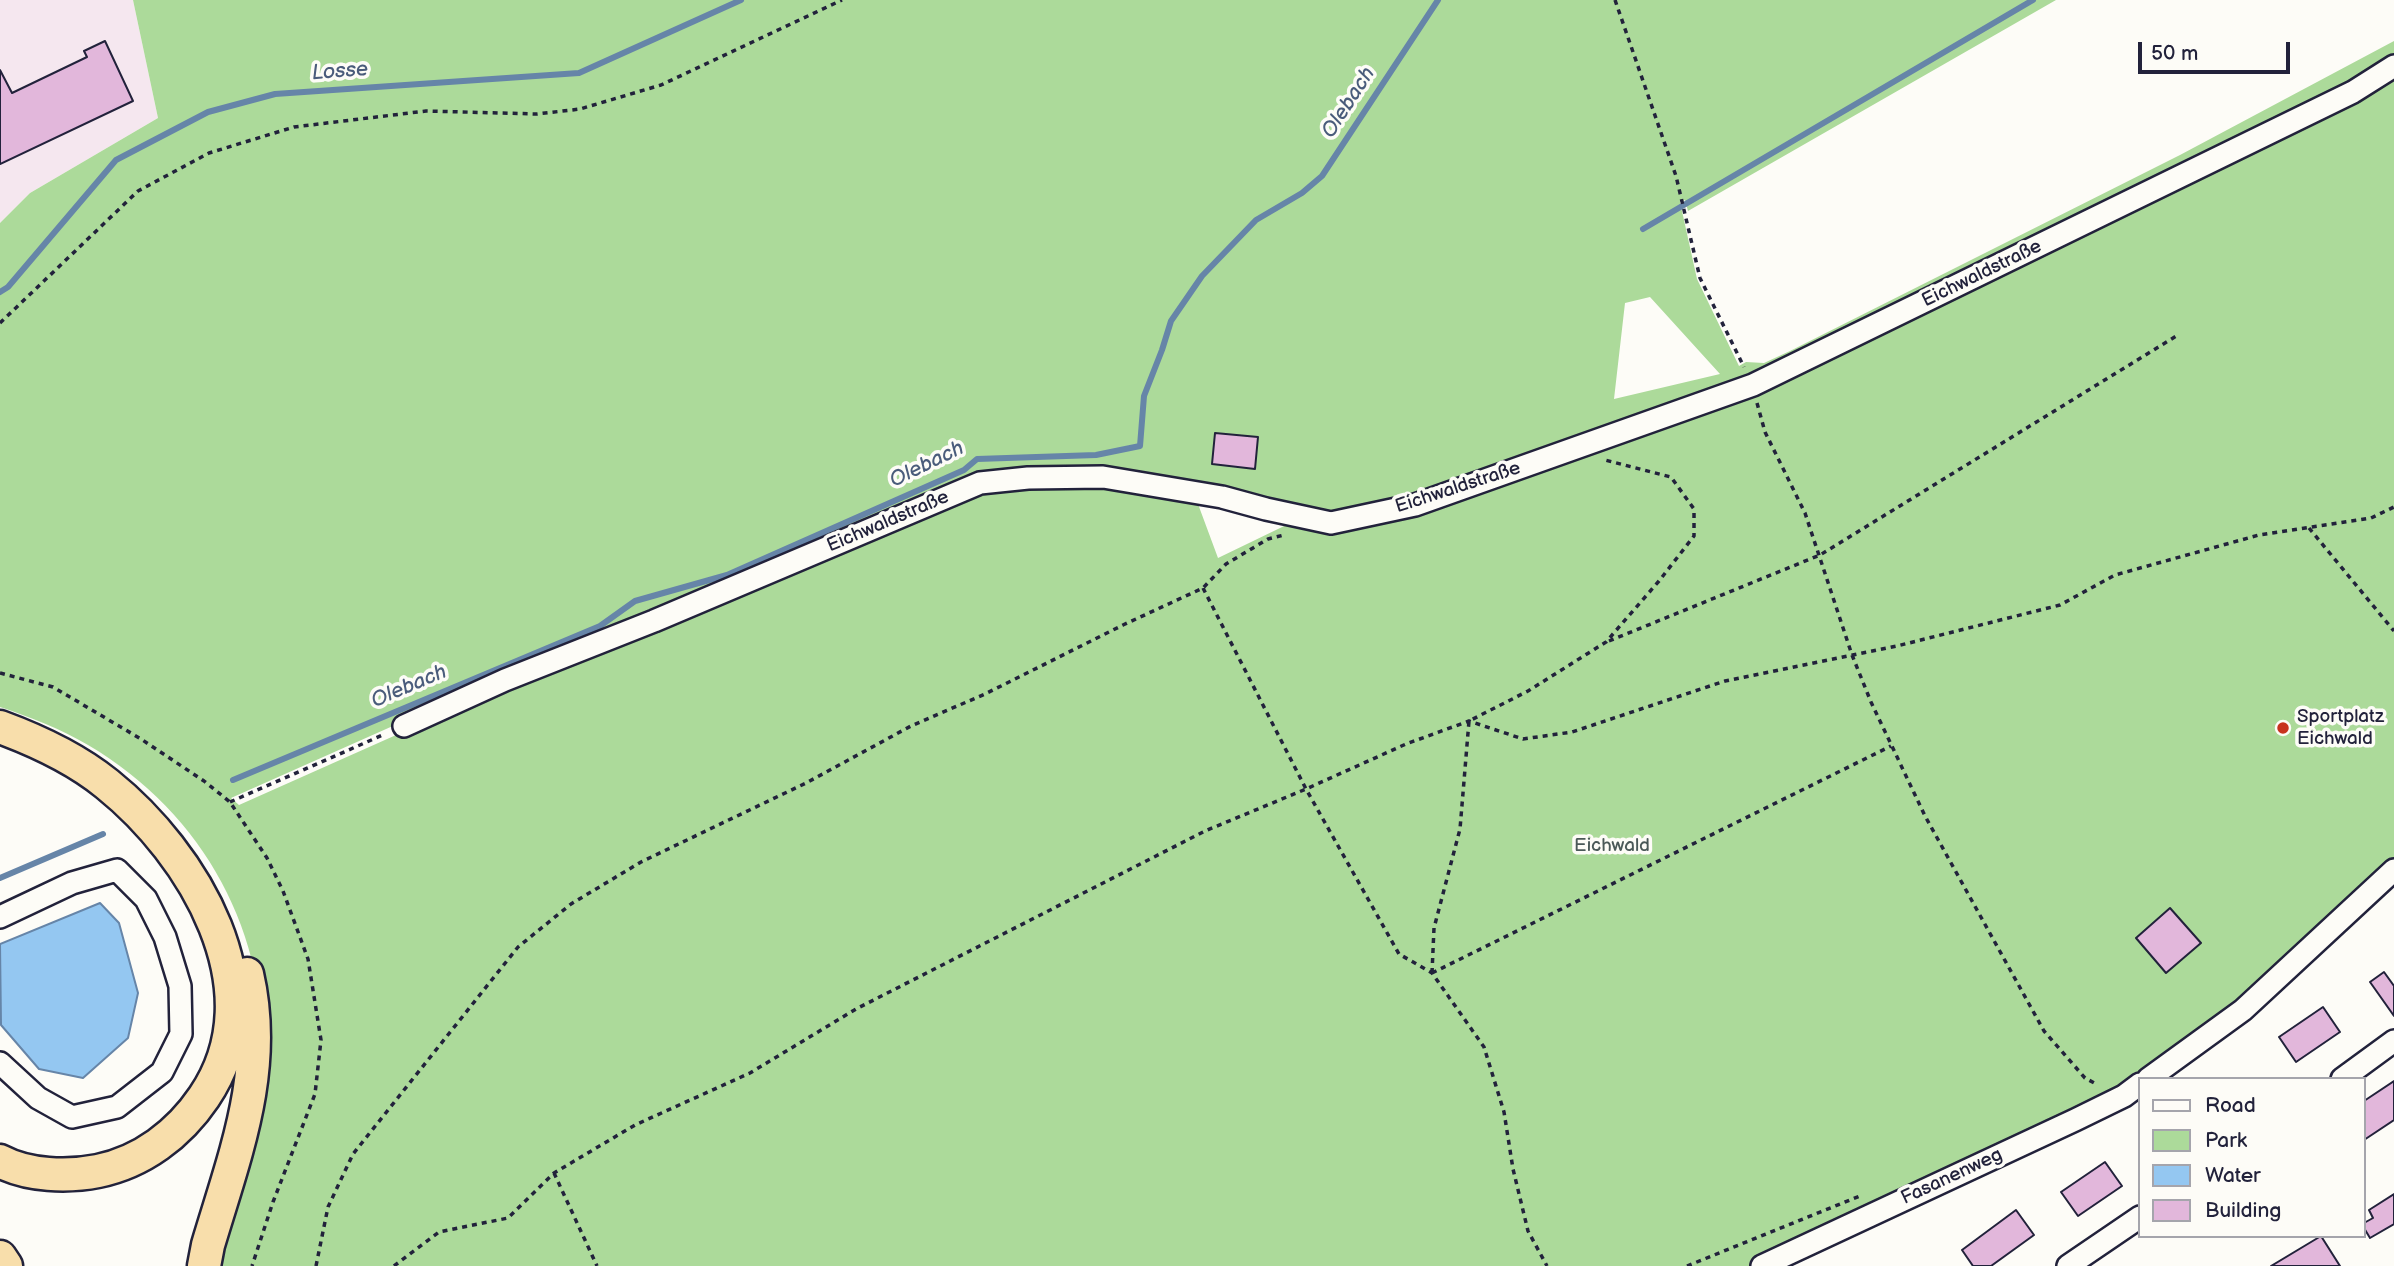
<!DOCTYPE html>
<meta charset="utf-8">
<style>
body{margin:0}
#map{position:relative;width:2394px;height:1266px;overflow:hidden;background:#fdfcf7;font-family:"Balsamiq Sans",sans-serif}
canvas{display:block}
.legend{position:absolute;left:2138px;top:1077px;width:228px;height:161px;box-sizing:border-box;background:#fdfcf7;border:2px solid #a5a5ac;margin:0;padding:9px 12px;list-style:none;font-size:21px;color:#22223b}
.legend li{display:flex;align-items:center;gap:14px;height:35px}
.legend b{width:35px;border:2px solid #a5a5ac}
.scale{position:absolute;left:2138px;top:42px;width:152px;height:32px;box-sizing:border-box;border:4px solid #22223b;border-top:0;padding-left:9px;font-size:21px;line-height:24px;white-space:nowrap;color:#22223b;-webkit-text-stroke:5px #fdfcf7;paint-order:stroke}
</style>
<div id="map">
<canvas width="2394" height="1266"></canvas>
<ul class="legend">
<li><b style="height:9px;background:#fdfcf7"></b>Road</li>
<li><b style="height:19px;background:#acda9a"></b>Park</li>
<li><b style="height:19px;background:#94c7f1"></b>Water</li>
<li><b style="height:19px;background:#e2b7db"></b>Building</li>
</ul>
<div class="scale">50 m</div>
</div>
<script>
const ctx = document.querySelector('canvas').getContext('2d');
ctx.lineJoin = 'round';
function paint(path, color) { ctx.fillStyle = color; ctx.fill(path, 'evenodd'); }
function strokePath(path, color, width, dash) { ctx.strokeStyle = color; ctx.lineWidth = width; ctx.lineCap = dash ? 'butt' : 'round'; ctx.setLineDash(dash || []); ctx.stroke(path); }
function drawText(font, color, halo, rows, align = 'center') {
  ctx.font = font + ' "Balsamiq Sans",sans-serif'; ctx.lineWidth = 7; ctx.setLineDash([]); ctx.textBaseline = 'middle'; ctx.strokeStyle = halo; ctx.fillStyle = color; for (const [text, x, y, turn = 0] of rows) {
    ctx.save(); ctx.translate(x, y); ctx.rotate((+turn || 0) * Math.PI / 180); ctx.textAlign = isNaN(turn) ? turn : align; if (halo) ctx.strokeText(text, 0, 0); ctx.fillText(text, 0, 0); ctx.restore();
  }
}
paint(new Path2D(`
 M 0,0 L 133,0 L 158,118 L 30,193 L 0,223 Z`), '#f5e7ef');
paint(new Path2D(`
 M 133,0 L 2056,0 L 1688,211 L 1685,200 L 1680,202 L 1697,279 L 1739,366 L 1746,362 L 1764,363 L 1790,351 L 2180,155 L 2394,41 L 2394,877 L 2239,1020 L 2156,1079 L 2140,1079 L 2140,1090 L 2126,1100 L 1773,1266 L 217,1266 C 225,1237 232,1208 241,1179 C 251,1142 261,1107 263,1069 C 269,934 205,814 88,745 C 61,729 30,717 0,707 L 0,223 L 30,193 L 158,118 ZM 1650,297 L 1720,374 L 1614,399 L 1625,303 ZM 1103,472 L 1175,480 L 1309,514 L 1218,558 L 1198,504 L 1155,490 L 1032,483 L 979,488 L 441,715 L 239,805 L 231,798 L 503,677 L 718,591 L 979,479 L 1020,473 Z`), '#acda9a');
const water = new Path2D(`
 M 100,903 L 119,923 L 138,993 L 128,1038 L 83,1078 L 39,1069 L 1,1025 L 0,944 Z`);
paint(water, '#94c7f1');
strokePath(water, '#6685a8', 2);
strokePath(new Path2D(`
 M 1643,229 L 2033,0
 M 0,292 L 8,287 L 116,160 L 208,112 L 275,94 L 579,73 L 741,0
 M 233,780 L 600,626 L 635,601 L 727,575 L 964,470 L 977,459 L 1096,455 L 1140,446 L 1144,396 L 1162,350 L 1171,321 L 1202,276 L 1256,220 L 1302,193 L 1322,176 L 1438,0
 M 0,878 L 103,834`), '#6685a8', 6);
const building = new Path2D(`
 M 105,41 L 133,101 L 0,164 L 0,70 L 12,93 L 87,57 L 84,51 Z
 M 1215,433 L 1258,437 L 1255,469 L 1212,464 Z
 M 2170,908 L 2201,943 L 2166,973 L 2136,938 Z
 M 2384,972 L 2394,986 L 2394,1016 L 2370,982 Z
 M 2323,1007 L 2340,1032 L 2296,1062 L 2279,1037 Z
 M 2394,1081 L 2394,1120 L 2364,1140 L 2364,1101 Z
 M 2105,1162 L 2122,1186 L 2078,1216 L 2061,1192 Z
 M 2394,1194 L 2394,1224 L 2370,1238 L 2364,1228 L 2364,1223 L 2373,1218 L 2369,1210 Z
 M 2016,1210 L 2034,1235 L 1991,1266 L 1973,1266 L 1962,1250 Z
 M 2321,1236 L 2340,1266 L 2271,1266 Z`);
paint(building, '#e2b7db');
strokePath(building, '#22223b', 2);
const minor = new Path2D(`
 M 404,726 L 505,680 L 654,621 L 980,483 L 1028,478 L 1103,477 L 1222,497 L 1266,509 L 1331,523 L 1415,505 L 1753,385 L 2353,92 L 2394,66
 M 0,917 L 72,883 L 117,870 L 146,899 L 165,937 L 180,986 L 181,1034 L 162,1072 L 117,1107 L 72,1117 L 38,1098 L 0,1063
 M 2148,1079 L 2243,1010 L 2394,870
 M 2342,1079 L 2394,1041
 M 1762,1266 L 2075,1120 L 2124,1096 L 2140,1084
 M 2068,1266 L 2140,1217`);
const highway = new Path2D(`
 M 0,727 C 38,741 75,758 107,784 C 193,853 277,990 204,1097 C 179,1134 142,1162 98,1171 C 68,1177 28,1176 0,1161
 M 0,1257 L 6,1266
 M 204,1266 L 208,1245 C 235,1154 269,1070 247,974`);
strokePath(minor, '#22223b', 26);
strokePath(highway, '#22223b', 37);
strokePath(new Path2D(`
 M 1615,0 L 1676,176 L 1700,278 L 1744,367
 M 0,323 L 138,191 L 209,153 L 294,127 L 426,111 L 537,114 L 580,109 L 661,85 L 842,0
 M 1757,403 L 1765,432 L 1805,513 L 1852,655 L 1871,702 L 1925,816 L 2044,1031 L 2085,1078 L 2098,1085
 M 2309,528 L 2394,631
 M 1203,588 L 1306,789 L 1399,954 L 1432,973 L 1484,1047 L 1504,1112 L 1513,1169 L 1528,1231 L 1547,1266
 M 1609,641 L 1820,555 L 2178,335
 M 0,673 L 53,687 L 141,739 L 204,781 L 230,802 L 267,858 L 283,891 L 308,959 L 321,1040 L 315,1094 L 273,1202 L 252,1266
 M 230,802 L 385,734
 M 1432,973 L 1434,928 L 1460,829 L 1469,721 L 1528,691 L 1606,642 L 1659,581 L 1694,536 L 1694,509 L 1671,477 L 1605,460
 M 1432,973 L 1891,746
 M 554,1173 L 597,1266
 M 316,1266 L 328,1207 L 353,1154 L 518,947 L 571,904 L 641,862 L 806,783 L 911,726 L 985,694 L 1123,625 L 1203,588 L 1226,564 L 1268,539 L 1284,535
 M 394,1266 L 439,1232 L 508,1218 L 554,1173 L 635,1125 L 750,1073 L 856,1009 L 1205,831 L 1306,789 L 1406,744 L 1469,721 L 1523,739 L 1572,732 L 1725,681 L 1897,646 L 2060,605 L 2115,575 L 2259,535 L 2371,518 L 2394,507
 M 1687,1266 L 1860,1196`), '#22223b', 3.5, [5, 5]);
strokePath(minor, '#fdfcf7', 21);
strokePath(highway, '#f8deab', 32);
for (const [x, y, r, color] of [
 [2283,728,7,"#c8321e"]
]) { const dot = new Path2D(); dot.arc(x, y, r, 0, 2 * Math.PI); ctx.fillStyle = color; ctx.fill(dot); strokePath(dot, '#fdfcf7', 2.5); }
drawText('19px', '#22223b', '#fdfcf7', [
 ["Eichwaldstraße",1982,274,-26],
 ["Eichwaldstraße",1458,488,-18],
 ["Eichwaldstraße",888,522,-23],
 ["Fasanenweg",1952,1177,-25]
]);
drawText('19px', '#22223b', '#fdfcf7', [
 ["Sportplatz",2297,717],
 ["Eichwald",2297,739]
], 'left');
drawText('19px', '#4b5958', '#fdfcf7', [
 ["Eichwald",1612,846]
]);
drawText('italic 21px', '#4a5c7b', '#fdfcf7', [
 ["Losse",340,72,-4],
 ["Olebach",1349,103,-57],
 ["Olebach",927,465,-26],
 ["Olebach",409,687,-23]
]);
</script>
